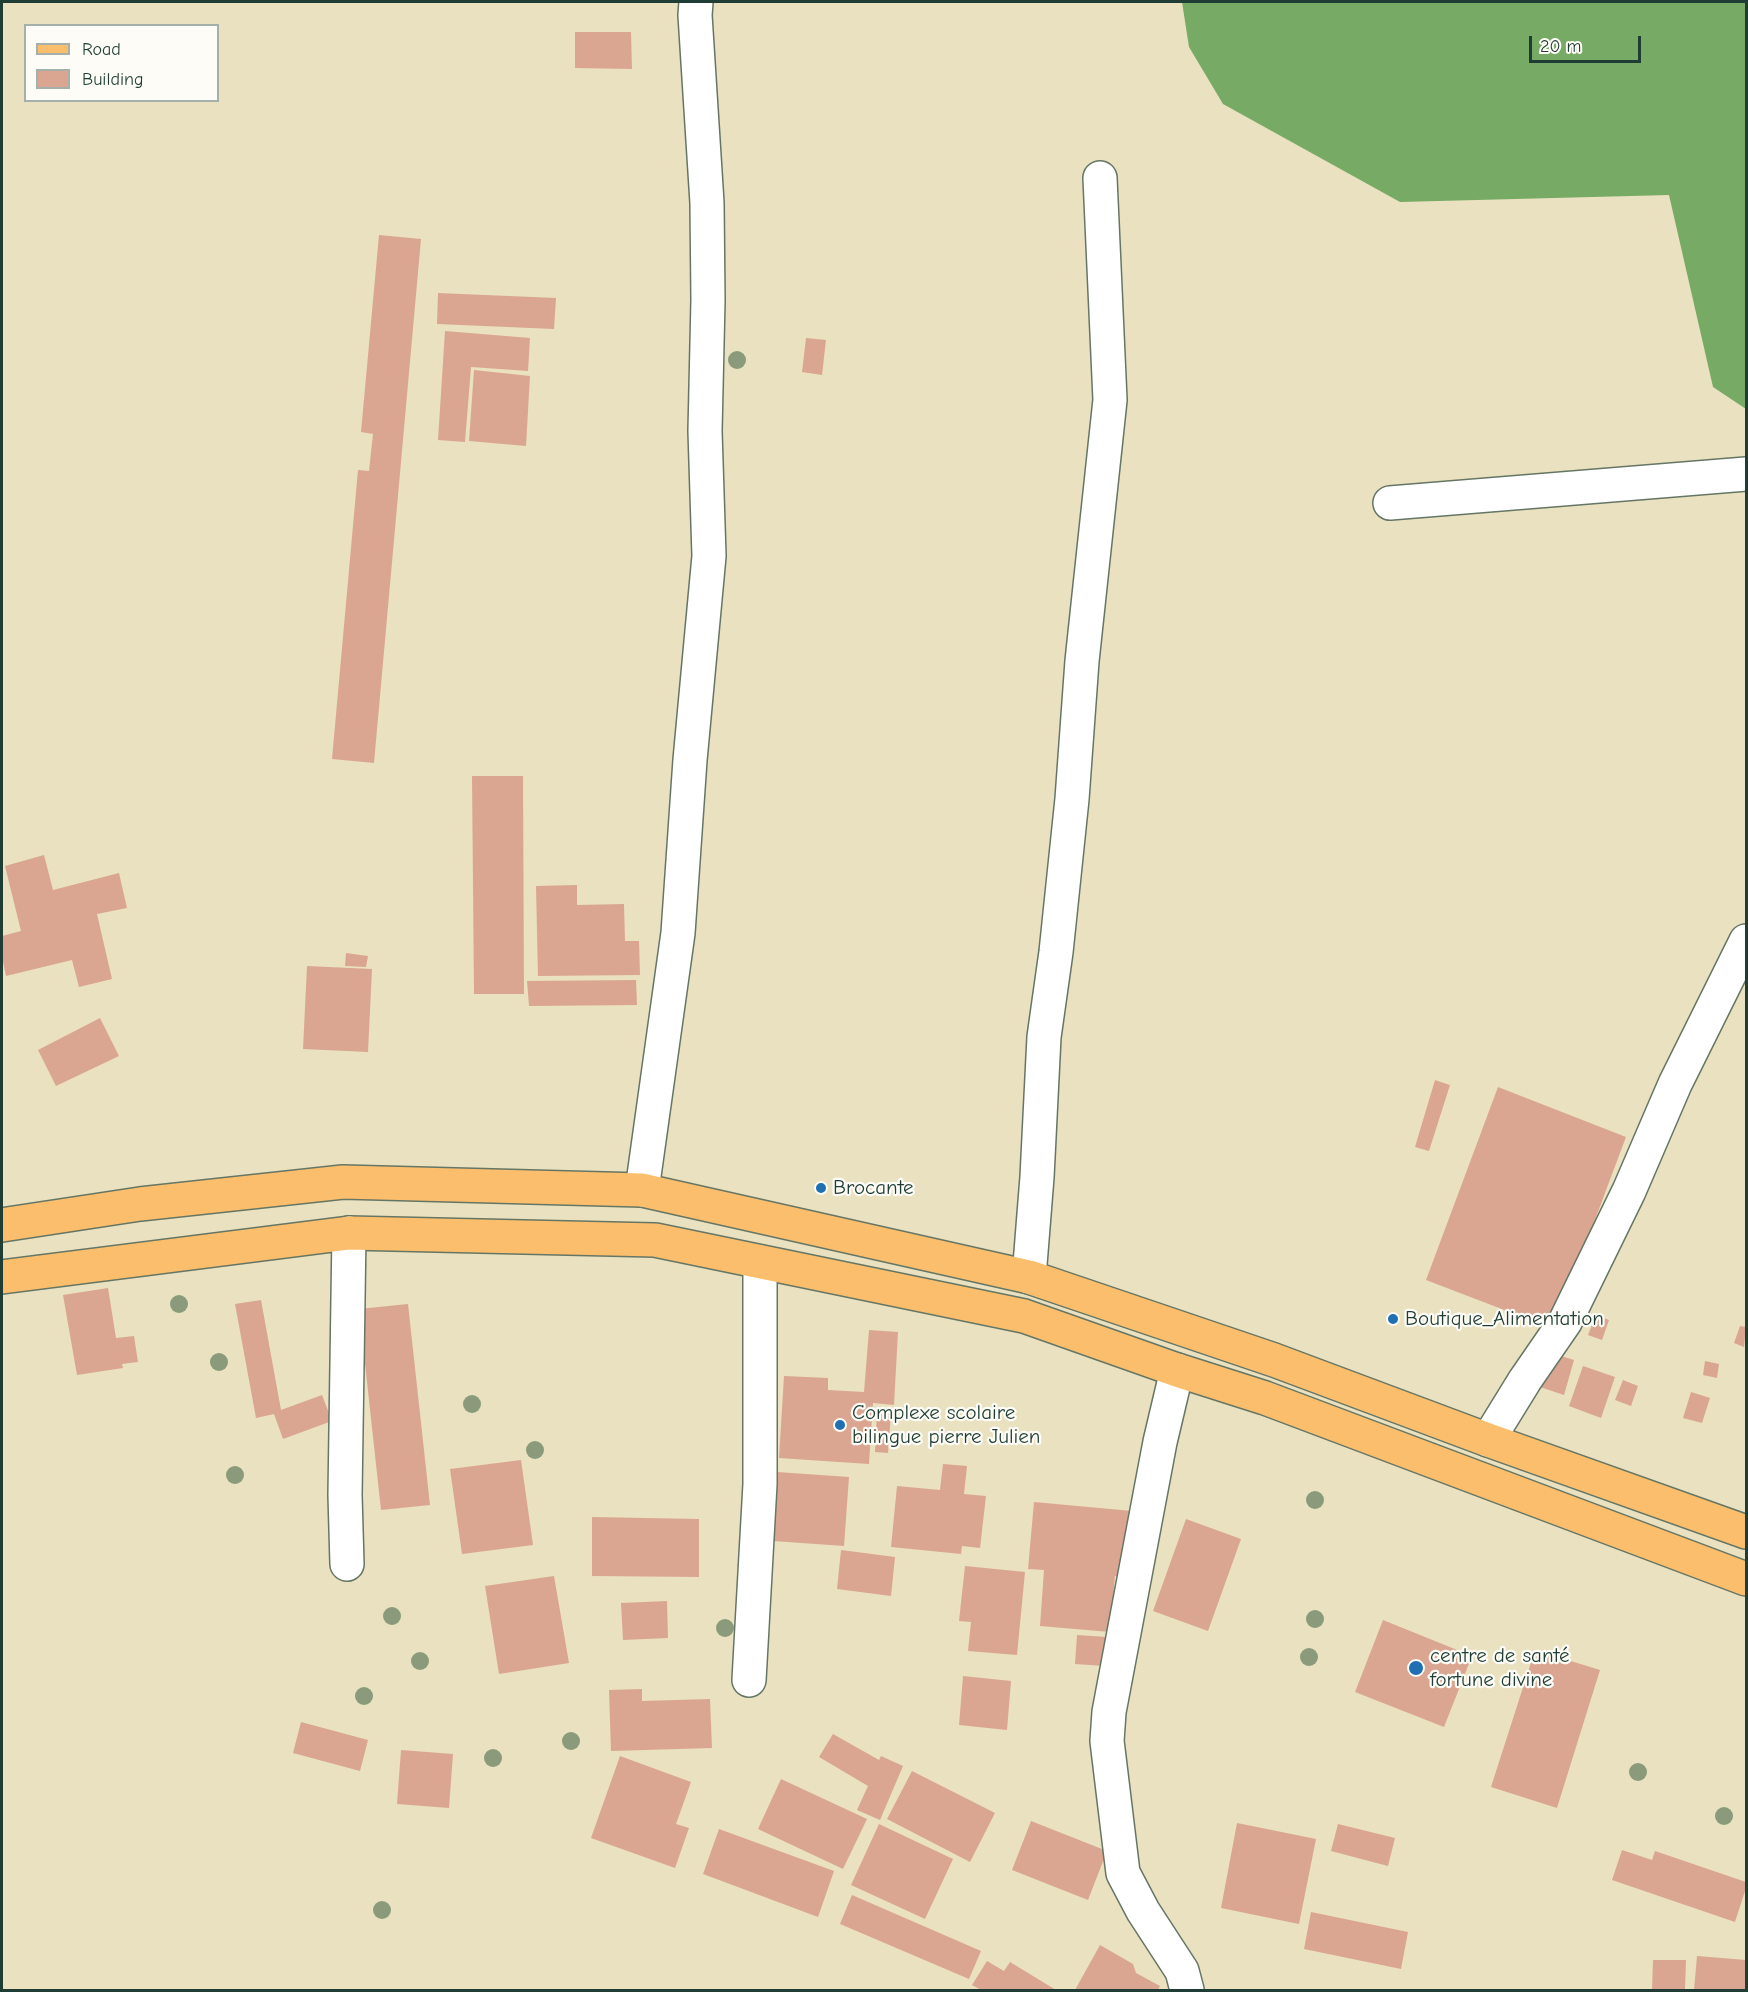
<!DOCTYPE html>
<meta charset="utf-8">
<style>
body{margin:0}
#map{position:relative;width:1748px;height:1992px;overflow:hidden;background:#e9e1bf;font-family:"Comic Neue",sans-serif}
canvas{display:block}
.frame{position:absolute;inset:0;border:3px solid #1f3d34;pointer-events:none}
.legend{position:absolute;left:24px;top:24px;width:195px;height:78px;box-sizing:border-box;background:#fdfcf7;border:2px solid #a4b0a9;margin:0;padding:8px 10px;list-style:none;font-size:18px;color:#1f3d34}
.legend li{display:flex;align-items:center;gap:12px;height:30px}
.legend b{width:30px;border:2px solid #a4b0a9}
.scale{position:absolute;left:1529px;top:36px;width:112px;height:27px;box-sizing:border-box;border:3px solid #1f3d34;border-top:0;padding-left:8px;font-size:18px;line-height:21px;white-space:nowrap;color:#1f3d34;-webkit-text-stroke:4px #fdfcf7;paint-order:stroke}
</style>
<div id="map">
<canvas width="1748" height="1992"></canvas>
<div class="frame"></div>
<ul class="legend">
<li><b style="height:8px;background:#fabe6d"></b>Road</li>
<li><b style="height:16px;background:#dba691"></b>Building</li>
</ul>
<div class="scale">20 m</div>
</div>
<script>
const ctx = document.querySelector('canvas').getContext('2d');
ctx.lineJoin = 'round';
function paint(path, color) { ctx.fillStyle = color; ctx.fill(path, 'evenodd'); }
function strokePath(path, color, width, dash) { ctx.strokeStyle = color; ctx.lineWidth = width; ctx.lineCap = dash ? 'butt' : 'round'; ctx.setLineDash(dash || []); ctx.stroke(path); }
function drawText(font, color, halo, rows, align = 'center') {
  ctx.font = font + ' "Comic Neue",sans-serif'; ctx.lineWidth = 4.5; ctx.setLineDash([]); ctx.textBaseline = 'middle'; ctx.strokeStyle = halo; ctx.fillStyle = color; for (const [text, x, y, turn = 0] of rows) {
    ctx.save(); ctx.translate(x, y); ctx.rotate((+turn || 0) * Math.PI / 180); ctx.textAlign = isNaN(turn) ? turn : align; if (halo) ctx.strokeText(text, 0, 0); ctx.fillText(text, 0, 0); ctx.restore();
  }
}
paint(new Path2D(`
 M 1182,2 L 1746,2 L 1746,409 L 1713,387 L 1669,195 L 1400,202 L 1223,104 L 1189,47 Z`), '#77aa65');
paint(new Path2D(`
 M 575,32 L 631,32 L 632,69 L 575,68 Z
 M 379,235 L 421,239 L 374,763 L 332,759 L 358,470 L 369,471 L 373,434 L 361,432 Z
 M 438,293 L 556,298 L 554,329 L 437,324 Z
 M 445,331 L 530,338 L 528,371 L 471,367 L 465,442 L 438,440 Z
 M 806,338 L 826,340 L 822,375 L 802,372 Z
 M 474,370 L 530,376 L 526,446 L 469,441 Z
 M 472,776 L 523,776 L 524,994 L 474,994 Z
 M 44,855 L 53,890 L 119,873 L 127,908 L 97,914 L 112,979 L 79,987 L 72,960 L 6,976 L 2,957 L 2,936 L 21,931 L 5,866 Z
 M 577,885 L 577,905 L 624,904 L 625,941 L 639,941 L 640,975 L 538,976 L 536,886 Z
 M 346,953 L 368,956 L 366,967 L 345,966 Z
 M 307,966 L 372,969 L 368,1052 L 303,1049 Z
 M 636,980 L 637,1005 L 529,1006 L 527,981 Z
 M 100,1018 L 119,1056 L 56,1086 L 38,1050 Z
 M 1435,1080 L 1450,1085 L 1429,1151 L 1415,1147 Z
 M 1498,1087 L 1626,1137 L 1554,1329 L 1426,1280 Z
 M 108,1288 L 116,1338 L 134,1336 L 138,1362 L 122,1364 L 123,1368 L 77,1375 L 63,1295 Z
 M 261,1300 L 281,1410 L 322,1395 L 332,1421 L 283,1439 L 274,1414 L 256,1418 L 235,1304 Z
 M 408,1304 L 430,1505 L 381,1510 L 359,1309 Z
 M 1596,1315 L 1609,1320 L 1602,1340 L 1588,1335 Z
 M 1740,1326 L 1746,1327 L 1744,1347 L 1734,1343 Z
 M 869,1330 L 898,1332 L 894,1405 L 873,1403 L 869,1464 L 779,1458 L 784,1376 L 828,1378 L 828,1390 L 864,1392 Z
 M 1548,1352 L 1574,1360 L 1564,1395 L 1537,1386 Z
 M 1705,1361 L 1719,1364 L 1717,1378 L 1703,1375 Z
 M 1583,1366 L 1615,1377 L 1601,1418 L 1569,1406 Z
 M 1623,1380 L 1638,1386 L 1631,1406 L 1615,1400 Z
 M 1691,1392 L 1710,1398 L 1702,1423 L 1683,1418 Z
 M 877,1412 L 891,1413 L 888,1453 L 875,1452 Z
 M 521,1460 L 533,1545 L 462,1554 L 450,1469 Z
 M 943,1464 L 967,1466 L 964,1494 L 986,1496 L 980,1548 L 962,1546 L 961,1554 L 891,1547 L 897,1486 L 940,1490 Z
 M 777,1472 L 849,1477 L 844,1546 L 773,1541 Z
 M 1034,1502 L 1132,1511 L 1126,1578 L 1115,1576 L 1110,1632 L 1040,1626 L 1044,1570 L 1028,1569 Z
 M 592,1517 L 699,1519 L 699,1577 L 592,1576 Z
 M 1186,1519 L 1241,1539 L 1208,1631 L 1153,1611 Z
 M 841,1550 L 895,1557 L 891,1596 L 837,1589 Z
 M 965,1566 L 1025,1572 L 1017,1655 L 968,1651 L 971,1622 L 959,1621 Z
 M 554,1576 L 569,1663 L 499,1674 L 485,1586 Z
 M 667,1601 L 668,1638 L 623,1640 L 621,1603 Z
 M 1383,1620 L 1472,1656 L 1444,1727 L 1355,1692 Z
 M 1077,1635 L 1107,1637 L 1105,1666 L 1075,1664 Z
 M 1535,1650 L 1600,1670 L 1557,1808 L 1491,1787 Z
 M 963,1676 L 1011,1681 L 1007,1730 L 959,1725 Z
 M 642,1689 L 642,1701 L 710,1699 L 712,1748 L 611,1751 L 609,1690 Z
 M 301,1722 L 368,1740 L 360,1771 L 293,1753 Z
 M 833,1734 L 879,1760 L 881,1756 L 903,1766 L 880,1820 L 857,1810 L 868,1786 L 819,1757 Z
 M 401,1750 L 453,1754 L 449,1808 L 397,1804 Z
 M 620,1756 L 691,1782 L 676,1824 L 689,1828 L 675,1868 L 591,1838 Z
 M 912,1771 L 995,1813 L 970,1862 L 887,1819 Z
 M 781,1779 L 867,1819 L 843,1869 L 758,1829 Z
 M 1031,1821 L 1107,1851 L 1088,1900 L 1012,1870 Z
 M 1237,1823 L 1316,1839 L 1299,1924 L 1221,1908 Z
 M 879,1824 L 953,1859 L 925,1919 L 851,1885 Z
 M 1338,1824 L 1395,1838 L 1388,1866 L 1331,1851 Z
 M 719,1829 L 834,1871 L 818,1917 L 703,1874 Z
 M 1622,1850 L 1652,1860 L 1655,1851 L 1746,1882 L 1746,1888 L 1735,1922 L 1612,1880 Z
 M 852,1895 L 981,1951 L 969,1979 L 840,1924 Z
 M 1311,1912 L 1408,1932 L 1401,1969 L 1304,1949 Z
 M 1100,1945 L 1133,1964 L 1136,1973 L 1160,1986 L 1158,1990 L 1075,1990 Z
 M 1697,1956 L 1746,1960 L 1746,1990 L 1694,1990 Z
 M 1653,1960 L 1686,1960 L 1685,1990 L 1652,1990 Z
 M 987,1961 L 1004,1971 L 1010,1962 L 1056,1990 L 981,1990 L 972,1985 Z`), '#dba691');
const minor = new Path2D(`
 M 1390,503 L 1746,474
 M 642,1190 L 678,933 L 690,760 L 709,556 L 705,431 L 708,300 L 707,203 L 695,15 L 696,2
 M 1029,1277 L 1037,1177 L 1044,1037 L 1056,952 L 1072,799 L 1082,661 L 1110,400 L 1100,178
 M 1177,1370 L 1160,1442 L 1109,1712 L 1107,1741 L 1123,1873 L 1143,1911 L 1182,1971 L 1187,1990
 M 1488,1440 L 1525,1380 L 1565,1322 L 1629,1191 L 1675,1084 L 1746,941
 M 347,1564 L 345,1495 L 349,1233
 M 749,1680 L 760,1484 L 760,1262`);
const major = new Path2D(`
 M 2,1225 L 140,1204 L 343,1182 L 642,1190 L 1029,1277 L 1274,1360 L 1488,1440 L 1746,1532
 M 2,1277 L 349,1233 L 655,1240 L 1024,1316 L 1177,1370 L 1265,1398 L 1746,1579`);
strokePath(minor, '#667665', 36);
strokePath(major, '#667665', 36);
strokePath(minor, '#fff', 33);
strokePath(major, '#fabe6d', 33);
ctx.fillStyle = '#8a9a7b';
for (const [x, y] of [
 [737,360],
 [179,1304],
 [219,1362],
 [472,1404],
 [535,1450],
 [235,1475],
 [1315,1500],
 [392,1616],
 [1315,1619],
 [725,1628],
 [1309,1657],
 [420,1661],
 [364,1696],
 [571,1741],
 [493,1758],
 [1638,1772],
 [1724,1816],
 [382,1910]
]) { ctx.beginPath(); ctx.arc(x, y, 9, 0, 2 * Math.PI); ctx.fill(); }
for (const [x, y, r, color] of [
 [821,1188,6,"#1f6fb2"],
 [1393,1319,6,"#1f6fb2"],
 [840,1425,6,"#1f6fb2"],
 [1416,1668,8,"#1f6fb2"]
]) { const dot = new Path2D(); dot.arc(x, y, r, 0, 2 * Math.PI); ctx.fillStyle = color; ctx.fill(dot); strokePath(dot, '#fdfcf7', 2); }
drawText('21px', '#1f3d34', '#fdfcf7', [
 ["Brocante",833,1188],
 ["Boutique_Alimentation",1405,1319],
 ["Complexe scolaire",852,1413],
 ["bilingue pierre Julien",852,1437],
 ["centre de santé",1430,1656],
 ["fortune divine",1430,1680]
], 'left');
</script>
